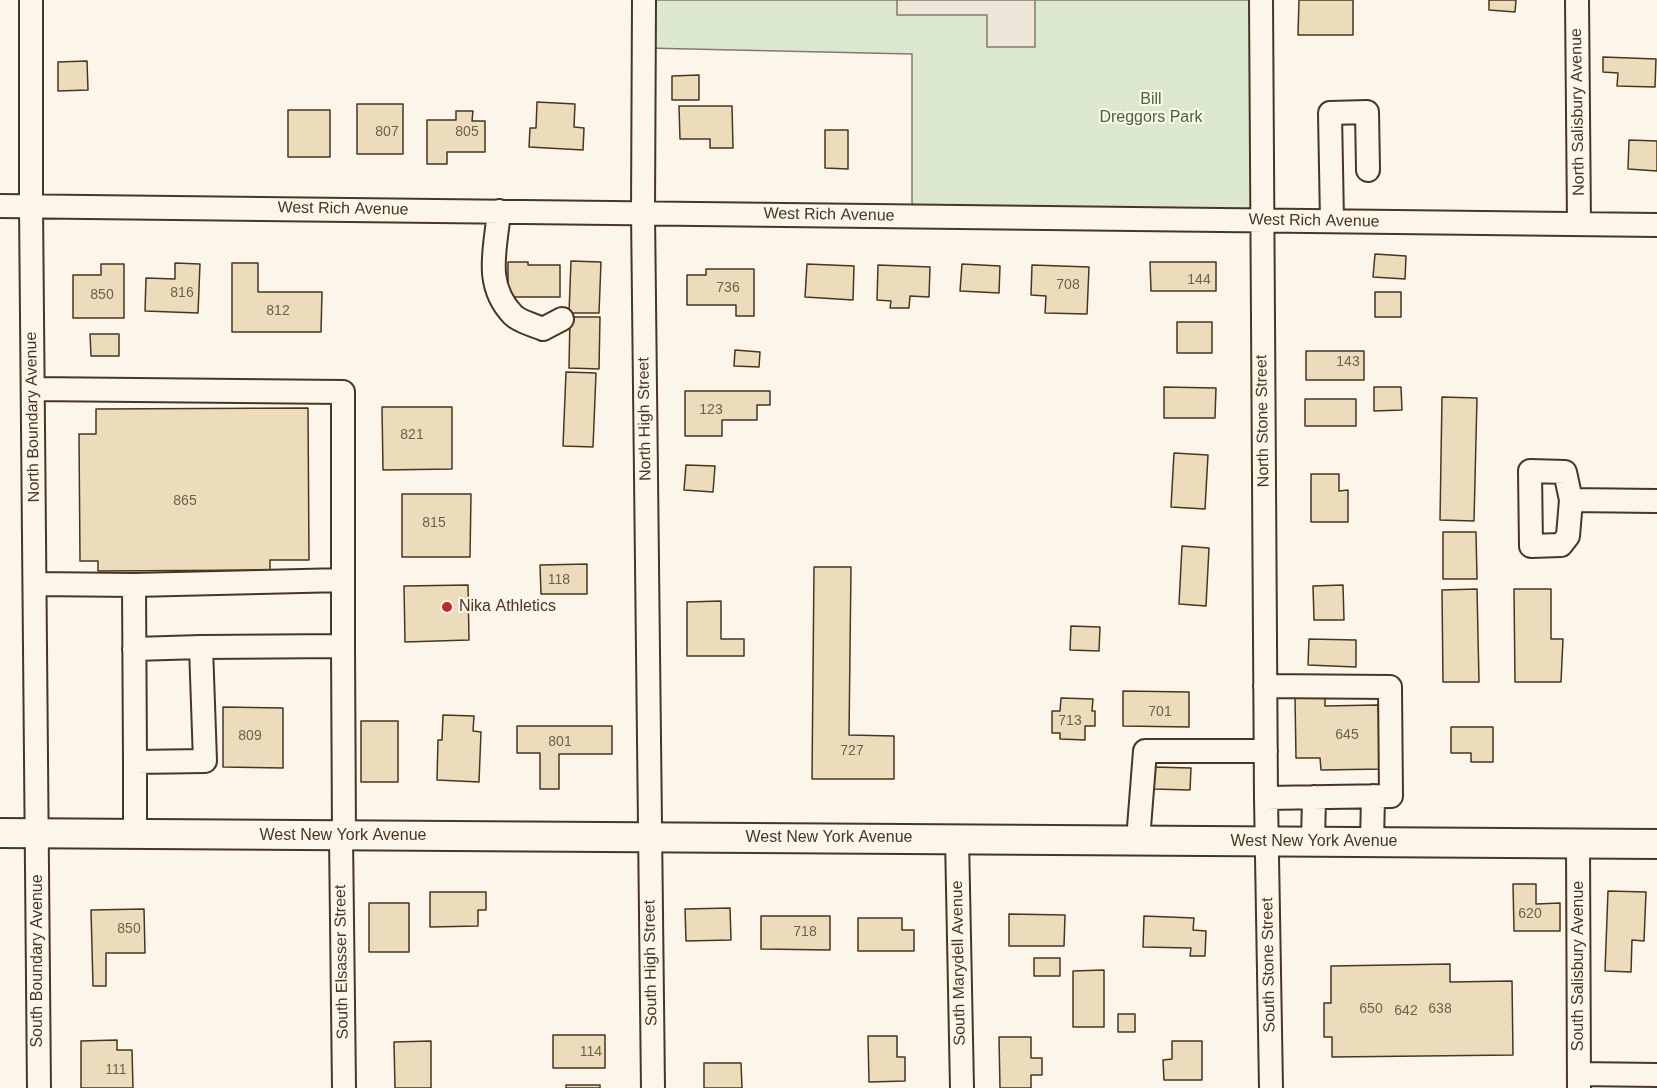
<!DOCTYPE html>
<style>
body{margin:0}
canvas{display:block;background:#fbf6e9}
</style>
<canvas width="1657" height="1088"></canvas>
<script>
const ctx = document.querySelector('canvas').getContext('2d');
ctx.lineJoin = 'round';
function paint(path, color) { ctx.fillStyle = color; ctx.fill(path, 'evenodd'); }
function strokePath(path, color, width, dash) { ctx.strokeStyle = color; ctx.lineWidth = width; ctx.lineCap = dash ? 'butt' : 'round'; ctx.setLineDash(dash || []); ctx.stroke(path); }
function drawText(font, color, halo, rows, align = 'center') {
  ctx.font = font + ' Helvetica,sans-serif'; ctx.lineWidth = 4.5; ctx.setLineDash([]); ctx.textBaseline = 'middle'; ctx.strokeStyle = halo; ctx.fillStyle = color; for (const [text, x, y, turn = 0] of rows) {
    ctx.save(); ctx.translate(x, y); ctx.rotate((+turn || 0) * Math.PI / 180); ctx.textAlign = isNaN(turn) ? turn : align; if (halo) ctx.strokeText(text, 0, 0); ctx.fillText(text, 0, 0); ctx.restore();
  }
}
const green = new Path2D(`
 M 644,0 L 1261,0 L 1261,220 L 912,216 L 912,54 L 645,48 Z`);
paint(green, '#dce7d0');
strokePath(green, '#887966', 1.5);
const parking = new Path2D(`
 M 897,0 L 1035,0 L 1035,47 L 987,47 L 987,15 L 897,15 Z`);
paint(parking, '#ede7d9');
strokePath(parking, '#887966', 1.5);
const building = new Path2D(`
 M 1299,0 L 1353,0 L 1353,35 L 1298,35 Z
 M 1489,0 L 1516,0 L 1515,12 L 1489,10 Z
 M 1603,57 L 1656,59 L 1655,87 L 1617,86 L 1618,73 L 1603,72 Z
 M 87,61 L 88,90 L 58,91 L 58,62 Z
 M 699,75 L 699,100 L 672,100 L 672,76 Z
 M 537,102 L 575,104 L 574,127 L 584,128 L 583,150 L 529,147 L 530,128 L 536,128 Z
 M 357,104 L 403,104 L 403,154 L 357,154 Z
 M 679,106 L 732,106 L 733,148 L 710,148 L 710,139 L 680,139 Z
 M 288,110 L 330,110 L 330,157 L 288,157 Z
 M 456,111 L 473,111 L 472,121 L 485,121 L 485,152 L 447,152 L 447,164 L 427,164 L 427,120 L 456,120 Z
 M 825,130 L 848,130 L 848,169 L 825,168 Z
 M 1629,140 L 1657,141 L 1657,171 L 1628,169 Z
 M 1375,254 L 1406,256 L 1405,279 L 1373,277 Z
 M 571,261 L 601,262 L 599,313 L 569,313 Z
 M 508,262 L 528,262 L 528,265 L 560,265 L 560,297 L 508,297 Z
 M 1150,262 L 1216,262 L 1216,291 L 1151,291 Z
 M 175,263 L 200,264 L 198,313 L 145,311 L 146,278 L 175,279 Z
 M 232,263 L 258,263 L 258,292 L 322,292 L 321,332 L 232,332 Z
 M 101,264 L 124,264 L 124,318 L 73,318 L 73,275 L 101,275 Z
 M 807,264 L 854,266 L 853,300 L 805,297 Z
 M 962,264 L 1000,266 L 999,293 L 960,291 Z
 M 878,265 L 930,267 L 929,297 L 910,296 L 909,308 L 890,308 L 891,301 L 877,300 Z
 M 1032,265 L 1089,267 L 1087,314 L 1045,313 L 1046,296 L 1031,295 Z
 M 706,269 L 754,269 L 754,316 L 736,316 L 736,305 L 687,305 L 687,275 L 706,275 Z
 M 1375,292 L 1401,292 L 1401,317 L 1375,317 Z
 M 570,317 L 600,317 L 599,369 L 569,368 Z
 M 1177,322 L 1212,322 L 1212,353 L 1177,353 Z
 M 90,334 L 119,334 L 119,356 L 91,356 Z
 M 735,350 L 760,352 L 759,367 L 734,366 Z
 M 1306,351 L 1364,351 L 1364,380 L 1306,380 Z
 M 566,372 L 596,373 L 593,447 L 563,446 Z
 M 1164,387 L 1216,388 L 1215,418 L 1164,418 Z
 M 1374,387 L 1401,387 L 1402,410 L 1374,411 Z
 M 685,391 L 770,391 L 770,405 L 757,405 L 757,420 L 722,420 L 722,436 L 685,436 Z
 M 1442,397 L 1477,398 L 1474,521 L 1440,520 Z
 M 1305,399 L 1356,399 L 1356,426 L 1305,426 Z
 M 382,407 L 452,407 L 452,469 L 383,470 Z
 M 308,408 L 309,560 L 270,560 L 270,570 L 98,571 L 98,561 L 80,561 L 79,434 L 96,434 L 96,409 Z
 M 1174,453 L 1208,455 L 1205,509 L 1171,507 Z
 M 686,465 L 715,466 L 713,492 L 684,490 Z
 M 1311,474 L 1339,474 L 1339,491 L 1348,490 L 1348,522 L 1311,522 Z
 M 402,494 L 471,494 L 470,557 L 402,557 Z
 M 1443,532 L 1476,532 L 1477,579 L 1443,579 Z
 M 1182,546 L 1209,548 L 1206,606 L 1179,604 Z
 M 587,564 L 587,594 L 541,594 L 540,565 Z
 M 814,567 L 851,567 L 849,735 L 894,736 L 894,779 L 812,779 Z
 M 468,585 L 469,640 L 405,642 L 404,586 Z
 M 1343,585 L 1344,620 L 1314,620 L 1313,586 Z
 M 1477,589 L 1479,682 L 1443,682 L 1442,590 Z
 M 1514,589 L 1551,589 L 1551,639 L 1563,639 L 1561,682 L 1515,682 Z
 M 721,601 L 721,639 L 744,639 L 744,656 L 687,656 L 687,602 Z
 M 1071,626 L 1100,627 L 1099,651 L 1070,650 Z
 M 1309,639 L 1356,640 L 1356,667 L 1308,665 Z
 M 1123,691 L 1189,692 L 1189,727 L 1123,726 Z
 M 1325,696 L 1325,706 L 1378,705 L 1378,712 L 1384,712 L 1385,769 L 1321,770 L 1320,758 L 1296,758 L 1295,697 Z
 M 1061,698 L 1093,699 L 1092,711 L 1095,711 L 1095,726 L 1085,726 L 1085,740 L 1060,739 L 1060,733 L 1052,733 L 1052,711 L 1060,711 Z
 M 223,707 L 283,708 L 283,768 L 223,767 Z
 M 443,715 L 474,716 L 473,731 L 481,732 L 479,782 L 437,780 L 438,740 L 442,740 Z
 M 361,721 L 398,721 L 398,782 L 361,782 Z
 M 517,726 L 612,726 L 612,754 L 559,754 L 559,789 L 540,789 L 540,753 L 517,753 Z
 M 1451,727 L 1493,727 L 1493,762 L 1471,762 L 1471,753 L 1451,753 Z
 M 1153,767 L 1191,768 L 1190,790 L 1153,789 Z
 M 1513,884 L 1536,884 L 1536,904 L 1560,903 L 1560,931 L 1514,931 Z
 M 1608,891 L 1646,892 L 1644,941 L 1632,940 L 1631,972 L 1605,971 Z
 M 430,892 L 486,892 L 486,910 L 478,910 L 478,926 L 430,927 Z
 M 369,903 L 409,903 L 409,952 L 369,952 Z
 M 730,908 L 731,940 L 686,941 L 685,909 Z
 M 144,909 L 145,953 L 106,953 L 106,986 L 93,986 L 91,910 Z
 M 1009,914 L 1065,915 L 1064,946 L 1009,946 Z
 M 761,916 L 830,916 L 830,950 L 761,949 Z
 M 1144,916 L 1194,918 L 1193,930 L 1206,931 L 1205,956 L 1190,956 L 1191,948 L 1143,947 Z
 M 858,918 L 902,918 L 902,930 L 914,930 L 914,951 L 858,951 Z
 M 1034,958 L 1060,958 L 1060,976 L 1034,976 Z
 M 1450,964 L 1450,982 L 1512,981 L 1513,1055 L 1332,1057 L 1332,1037 L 1324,1037 L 1324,1003 L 1331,1003 L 1331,966 Z
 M 1104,970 L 1104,1027 L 1073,1027 L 1073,971 Z
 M 1118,1014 L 1135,1014 L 1135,1032 L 1118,1032 Z
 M 553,1035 L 605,1035 L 605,1068 L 553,1068 Z
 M 868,1036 L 897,1036 L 897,1057 L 905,1057 L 905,1081 L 869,1082 Z
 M 999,1037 L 1031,1037 L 1031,1058 L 1042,1058 L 1042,1075 L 1031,1075 L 1031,1088 L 1000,1088 Z
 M 117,1040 L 117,1050 L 132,1050 L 133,1088 L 81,1088 L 81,1041 Z
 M 431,1041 L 431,1088 L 395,1088 L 394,1042 Z
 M 1172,1041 L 1202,1041 L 1202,1080 L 1164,1080 L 1163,1060 L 1172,1059 Z
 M 704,1063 L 741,1063 L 742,1088 L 704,1088 Z
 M 566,1085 L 600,1085 L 600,1088 L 566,1088 Z`);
paint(building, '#ecdcbc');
strokePath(building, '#4a3520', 1.5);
const minor = new Path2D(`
 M 31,0 L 31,206 L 39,1088
 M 644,0 L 643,213 L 653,1088
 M 1261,0 L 1266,798 L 1271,1088
 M 1577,0 L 1579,224
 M 0,206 L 1657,225
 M 499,211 C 496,248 483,284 513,315 C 520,322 534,325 543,329 L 562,319
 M 1332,221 L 1330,113 L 1367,112 L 1368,170
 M 33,389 L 343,392 L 343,646 L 201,647 L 205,761 L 135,762 L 135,834
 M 1571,500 L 1565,472 L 1530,471 L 1531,546 L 1561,545 L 1568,536 L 1571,500 L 1657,501
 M 35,584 L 134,585
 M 343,646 L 344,836
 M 134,649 L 201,647
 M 1265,686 L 1390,687 L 1391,796 L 1266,798
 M 135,762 L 134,585 L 343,580
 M 341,836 L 344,1088
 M 957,838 L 962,1088
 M 1138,840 L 1145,751 L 1266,751
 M 1313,842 L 1314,797
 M 1372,842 L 1373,796
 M 1578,843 L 1579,1088
 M 1579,1074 L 1657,1075`);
const major = new Path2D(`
 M 0,833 L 1657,844`);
strokePath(minor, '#4a3520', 26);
strokePath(major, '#4a3520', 32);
strokePath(minor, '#fbf6e9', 22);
strokePath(major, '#fbf6e9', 28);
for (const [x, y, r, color] of [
 [447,607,6,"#c62828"]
]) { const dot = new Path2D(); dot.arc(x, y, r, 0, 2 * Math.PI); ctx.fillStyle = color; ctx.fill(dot); strokePath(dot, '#fbf6e9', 2); }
drawText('14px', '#725f47', null, [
 ["807",387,132],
 ["805",467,132],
 ["144",1199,280],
 ["708",1068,285],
 ["736",728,288],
 ["816",182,293],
 ["850",102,295],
 ["812",278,311],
 ["143",1348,362],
 ["123",711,410],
 ["821",412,435],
 ["865",185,501],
 ["815",434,523],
 ["118",559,580],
 ["701",1160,712],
 ["713",1070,721],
 ["645",1347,735],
 ["809",250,736],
 ["801",560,742],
 ["727",852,751],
 ["620",1530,914],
 ["850",129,929],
 ["718",805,932],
 ["650",1371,1009],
 ["638",1440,1009],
 ["642",1406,1011],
 ["114",591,1052],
 ["111",116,1070]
]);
drawText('16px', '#436837', '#fbf6e9', [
 ["Bill",1151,100],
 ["Dreggors Park",1151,118]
]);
drawText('16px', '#4a3520', '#fbf6e9', [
 ["North Salisbury Avenue",1578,112,-91],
 ["West Rich Avenue",343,209,1],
 ["West Rich Avenue",829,215,1],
 ["West Rich Avenue",1314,221,1],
 ["North Boundary Avenue",33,417,-91],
 ["North High Street",645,419,-91],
 ["North Stone Street",1263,421,-91],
 ["West New York Avenue",343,836],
 ["West New York Avenue",829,838],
 ["West New York Avenue",1314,842],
 ["South Boundary Avenue",38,961,-90],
 ["South Elsasser Street",342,962,-91],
 ["South High Street",651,963,-91],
 ["South Marydell Avenue",959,963,-91],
 ["South Stone Street",1269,965,-91],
 ["South Salisbury Avenue",1579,966,-90]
]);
drawText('16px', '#4a3520', '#fbf6e9', [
 ["Nika Athletics",459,607]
], 'left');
</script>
